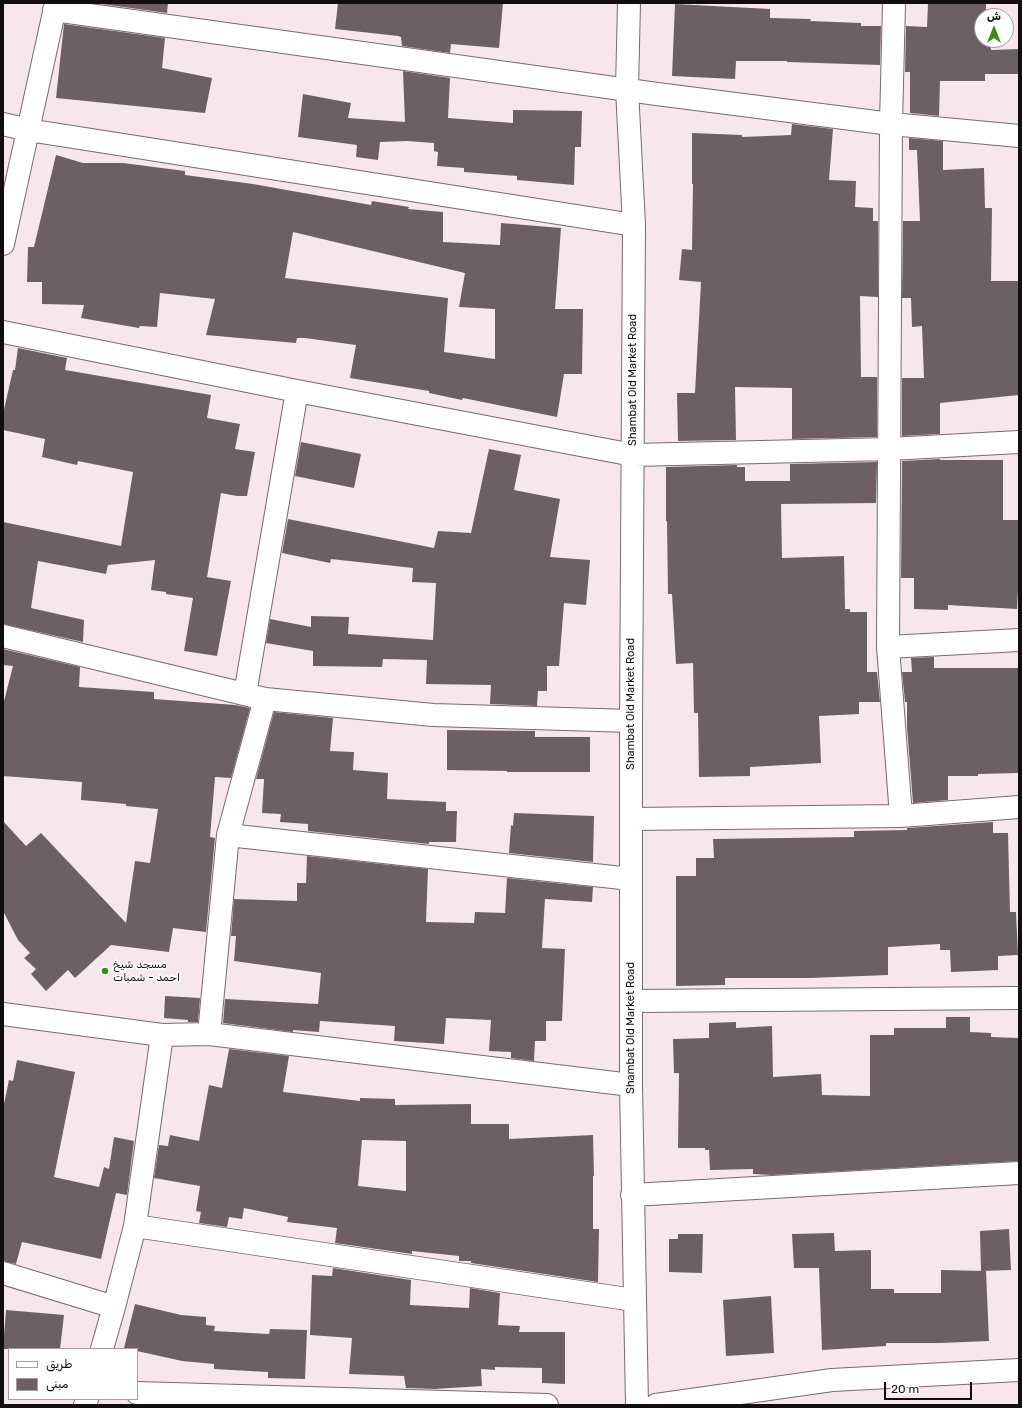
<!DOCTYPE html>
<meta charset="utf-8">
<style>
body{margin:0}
#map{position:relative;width:1022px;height:1408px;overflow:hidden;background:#f7e7ed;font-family:Rubik,Cairo,sans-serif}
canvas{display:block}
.frame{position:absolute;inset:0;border:4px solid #120d0f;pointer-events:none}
.legend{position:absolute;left:8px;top:1348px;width:130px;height:52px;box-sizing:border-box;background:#fff;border:1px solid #a09e9f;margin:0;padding:5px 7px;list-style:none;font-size:12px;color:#120d0f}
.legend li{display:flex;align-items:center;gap:8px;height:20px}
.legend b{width:20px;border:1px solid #a09e9f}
.north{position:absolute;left:974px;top:8px;width:40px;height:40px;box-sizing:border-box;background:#fff;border:1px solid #a09e9f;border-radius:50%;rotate:0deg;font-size:11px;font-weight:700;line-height:16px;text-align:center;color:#120d0f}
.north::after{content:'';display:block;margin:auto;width:14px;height:18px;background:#31910a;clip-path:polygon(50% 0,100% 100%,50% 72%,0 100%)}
.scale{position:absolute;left:884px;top:1382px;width:88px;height:18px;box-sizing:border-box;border:2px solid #120d0f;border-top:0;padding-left:5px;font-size:12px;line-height:14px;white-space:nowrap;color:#120d0f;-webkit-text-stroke:3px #fff;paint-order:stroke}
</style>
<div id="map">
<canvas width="1022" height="1408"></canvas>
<div class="frame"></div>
<ul class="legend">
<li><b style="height:5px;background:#fff"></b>طريق</li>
<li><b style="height:11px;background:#6d6065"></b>مبنى</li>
</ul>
<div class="north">ش</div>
<div class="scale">20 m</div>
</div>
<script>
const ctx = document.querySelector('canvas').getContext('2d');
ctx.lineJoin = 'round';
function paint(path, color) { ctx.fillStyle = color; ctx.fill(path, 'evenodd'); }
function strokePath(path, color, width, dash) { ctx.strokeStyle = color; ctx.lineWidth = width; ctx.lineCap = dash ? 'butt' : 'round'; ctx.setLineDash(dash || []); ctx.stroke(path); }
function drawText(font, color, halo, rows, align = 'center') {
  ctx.font = font + ' Rubik,Cairo,sans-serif'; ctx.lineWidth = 3.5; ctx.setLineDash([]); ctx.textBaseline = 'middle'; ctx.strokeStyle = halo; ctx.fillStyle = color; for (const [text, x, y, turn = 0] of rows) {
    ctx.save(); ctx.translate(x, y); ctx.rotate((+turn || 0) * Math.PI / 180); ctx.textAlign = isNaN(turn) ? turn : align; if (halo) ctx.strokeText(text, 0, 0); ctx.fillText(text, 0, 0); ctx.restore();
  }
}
paint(new Path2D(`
 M 94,3 L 168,3 L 167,13 Z
 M 338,3 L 503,3 L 499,48 L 451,44 L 450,53 L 402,46 L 401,37 L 398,36 L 335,29 Z
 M 928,3 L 986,3 L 986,16 L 982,16 L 982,40 L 990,40 L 991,50 L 1019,49 L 1019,74 L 985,74 L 985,81 L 940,81 L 939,116 L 910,113 L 910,72 L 905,72 L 906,26 L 927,27 Z
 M 675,4 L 770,9 L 770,18 L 811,19 L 810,21 L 861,23 L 861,26 L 881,26 L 880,65 L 787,62 L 787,61 L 736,61 L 735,79 L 672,76 Z
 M 64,24 L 165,38 L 162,68 L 212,78 L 205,113 L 56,98 Z
 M 403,71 L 450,78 L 448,118 L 513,123 L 513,110 L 582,111 L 581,147 L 575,147 L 574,185 L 517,180 L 517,176 L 464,172 L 464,168 L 437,166 L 438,152 L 434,151 L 434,143 L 407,141 L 380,142 L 378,160 L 356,157 L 357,145 L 298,137 L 303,94 L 351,103 L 348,118 L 405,122 Z
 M 792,124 L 833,129 L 829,180 L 856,181 L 855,207 L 873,208 L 873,221 L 878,221 L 878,297 L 860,296 L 861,377 L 877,377 L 877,437 L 792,439 L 792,388 L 735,387 L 736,440 L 678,441 L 677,393 L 695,393 L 701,282 L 679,280 L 682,249 L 692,250 L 693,184 L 692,184 L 692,133 L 742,135 L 742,137 L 791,135 Z
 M 909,138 L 943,141 L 943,170 L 984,168 L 985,208 L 992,208 L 991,281 L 1019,281 L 1019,395 L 940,403 L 940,434 L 902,436 L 902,378 L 924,378 L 922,326 L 912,327 L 911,298 L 902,298 L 903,221 L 920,221 L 917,150 L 909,150 Z
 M 56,155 L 83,163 L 123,163 L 185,171 L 185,175 L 253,184 L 371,205 L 372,201 L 409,207 L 408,209 L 443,212 L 443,242 L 500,245 L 501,223 L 561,228 L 555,309 L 583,309 L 582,374 L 564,374 L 557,417 L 463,398 L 462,400 L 429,393 L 429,391 L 350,378 L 356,345 L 305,338 L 297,338 L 296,343 L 206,335 L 215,299 L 160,293 L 157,327 L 140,326 L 139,328 L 81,318 L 84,305 L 42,304 L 42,282 L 27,282 L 28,247 L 34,247 ZM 293,232 L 465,273 L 459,307 L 495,309 L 495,359 L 444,352 L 448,298 L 285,278 Z
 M 18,348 L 67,358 L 65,370 L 211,395 L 207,418 L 240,424 L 235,449 L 255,452 L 247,496 L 237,496 L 221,493 L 207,577 L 231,581 L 217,656 L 184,651 L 193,598 L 166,594 L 166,592 L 151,590 L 155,560 L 108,565 L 106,574 L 38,561 L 31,608 L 84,620 L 83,642 L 3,624 L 3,522 L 121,546 L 133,472 L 78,461 L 77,465 L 42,457 L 45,439 L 3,430 L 3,414 L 13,370 L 15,370 Z
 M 301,442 L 361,454 L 354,488 L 295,476 Z
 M 489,449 L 521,455 L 514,490 L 560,499 L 550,557 L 590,560 L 586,605 L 564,603 L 559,666 L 547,666 L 547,691 L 538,691 L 537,706 L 490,704 L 491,685 L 426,684 L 427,660 L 383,659 L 382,667 L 313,666 L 313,651 L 266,643 L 270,619 L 311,627 L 311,616 L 349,617 L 348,634 L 433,640 L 436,583 L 412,582 L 413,568 L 331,559 L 330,563 L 282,553 L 288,519 L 434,548 L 438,531 L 471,533 Z
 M 940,459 L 940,460 L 1003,460 L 1003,520 L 1019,520 L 1019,571 L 1017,609 L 948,605 L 948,610 L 914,609 L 914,578 L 901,578 L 902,461 Z
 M 877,462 L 876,503 L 781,504 L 782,558 L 844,556 L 845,609 L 850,609 L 850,612 L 867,612 L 867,672 L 877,672 L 880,702 L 859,702 L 859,714 L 819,716 L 821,763 L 750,767 L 750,776 L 699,777 L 698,713 L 694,713 L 693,663 L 676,664 L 672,594 L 668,594 L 667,521 L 666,521 L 666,467 L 737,465 L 737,467 L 745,467 L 745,481 L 790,481 L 790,464 Z
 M 3,649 L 80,667 L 79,687 L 154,692 L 154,699 L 235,705 L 250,708 L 231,778 L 215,777 L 210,837 L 215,838 L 206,932 L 173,928 L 169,952 L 111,945 L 75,978 L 68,970 L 46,991 L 31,974 L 36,969 L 24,958 L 30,953 L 18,940 L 3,911 L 3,821 L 26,846 L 41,833 L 126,923 L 135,861 L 150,863 L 158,809 L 126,806 L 126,804 L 81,800 L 82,782 L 3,776 L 3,705 L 13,666 L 3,665 Z
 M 934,657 L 934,668 L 1019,668 L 1019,773 L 978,774 L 978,776 L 948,776 L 948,800 L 913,803 L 907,727 L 907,702 L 905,702 L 902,672 L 912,672 L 911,658 Z
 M 274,712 L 333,718 L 330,751 L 354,752 L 353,770 L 388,773 L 387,799 L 446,802 L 446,811 L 457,811 L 456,842 L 429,842 L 429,844 L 308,831 L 308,824 L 280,822 L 281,814 L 262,813 L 264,779 L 256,779 Z
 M 447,730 L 535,731 L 535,737 L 590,737 L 590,772 L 507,772 L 507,771 L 447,770 Z
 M 514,813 L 594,816 L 593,862 L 509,853 L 511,825 L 513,826 Z
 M 993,822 L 993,833 L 1008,833 L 1010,912 L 1016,912 L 1018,955 L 998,956 L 998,970 L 951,972 L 950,950 L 940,950 L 940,944 L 888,947 L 888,975 L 810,978 L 725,978 L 725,985 L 676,986 L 676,876 L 696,876 L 696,858 L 714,858 L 713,839 L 854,837 L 854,831 L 907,830 L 907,828 Z
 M 307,856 L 428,869 L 426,922 L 474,923 L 475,912 L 505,913 L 507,878 L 593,887 L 592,902 L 545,899 L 542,948 L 565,949 L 562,1021 L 546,1021 L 546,1041 L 535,1041 L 534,1061 L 511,1058 L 511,1052 L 489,1051 L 491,1020 L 446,1018 L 444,1044 L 394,1041 L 395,1026 L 320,1021 L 319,1032 L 293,1030 L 293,1032 L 223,1023 L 225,999 L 318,1004 L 321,973 L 234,961 L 236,936 L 231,936 L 234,899 L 297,901 L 297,883 L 306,883 Z
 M 165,996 L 200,998 L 198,1022 L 188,1022 L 188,1020 L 164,1018 Z
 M 946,1017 L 970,1017 L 970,1032 L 991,1033 L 991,1037 L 1019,1038 L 1019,1161 L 772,1175 L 753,1174 L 753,1169 L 710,1170 L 709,1150 L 705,1150 L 705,1148 L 678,1148 L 679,1073 L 674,1073 L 673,1039 L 709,1038 L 709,1023 L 736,1022 L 736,1028 L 772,1026 L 773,1077 L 821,1074 L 822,1095 L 870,1096 L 870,1035 L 894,1035 L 894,1028 L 946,1028 Z
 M 229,1049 L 289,1056 L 283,1092 L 360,1101 L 360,1098 L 395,1099 L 395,1105 L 471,1104 L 471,1124 L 509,1124 L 509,1139 L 593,1135 L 594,1176 L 593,1176 L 593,1229 L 599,1229 L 598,1282 L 471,1263 L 471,1261 L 459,1261 L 459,1256 L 412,1251 L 412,1254 L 335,1243 L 337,1228 L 287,1222 L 288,1217 L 244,1208 L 242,1219 L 229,1217 L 227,1227 L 199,1223 L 201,1212 L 196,1211 L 200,1186 L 154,1178 L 159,1145 L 168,1146 L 170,1135 L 199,1141 L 209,1085 L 222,1088 ZM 362,1140 L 406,1141 L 406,1191 L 358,1186 Z
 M 17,1060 L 75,1072 L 54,1177 L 99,1187 L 104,1167 L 109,1169 L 114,1137 L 134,1141 L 127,1195 L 116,1193 L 101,1259 L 22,1242 L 16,1264 L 3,1261 L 3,1109 L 9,1080 L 13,1081 Z
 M 1009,1229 L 1011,1270 L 981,1271 L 980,1231 Z
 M 834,1233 L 835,1251 L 871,1250 L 871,1289 L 894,1289 L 894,1293 L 941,1293 L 941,1270 L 986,1271 L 989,1341 L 940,1343 L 886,1343 L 886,1346 L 822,1350 L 819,1268 L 794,1268 L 792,1234 Z
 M 678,1234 L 703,1234 L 702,1273 L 669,1272 L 669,1239 L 678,1239 Z
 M 333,1268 L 411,1280 L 410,1305 L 469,1308 L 470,1288 L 500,1293 L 498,1325 L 520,1326 L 519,1332 L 565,1332 L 565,1384 L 542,1383 L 542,1368 L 495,1367 L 495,1370 L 481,1369 L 482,1386 L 435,1389 L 406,1388 L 404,1376 L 349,1374 L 352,1338 L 310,1335 L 312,1275 L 332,1276 Z
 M 771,1296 L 774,1353 L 726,1356 L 723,1300 Z
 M 135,1304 L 181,1315 L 206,1317 L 206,1325 L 215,1326 L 214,1331 L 269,1334 L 270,1329 L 307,1330 L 305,1379 L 268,1378 L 268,1372 L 214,1369 L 214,1364 L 182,1361 L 137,1351 L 137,1349 L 124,1348 Z
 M 6,1310 L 64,1315 L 60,1349 L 3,1349 Z`), '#6d6065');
const street = new Path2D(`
 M 629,3 L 627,89 L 634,225 L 631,721 L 631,1085 L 637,1405
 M 894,3 L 891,124 L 888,647 L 901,816
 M 54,10 L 657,94 L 891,124 L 1019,136
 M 3,124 L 28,130 L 634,225
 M 3,244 L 56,3
 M 3,332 L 297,391 L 633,455 L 889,449 L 1019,442
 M 3,636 L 265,699 L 433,715 L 631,721
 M 888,647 L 1019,640
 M 245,694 L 297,391
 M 631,819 L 901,816 L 1019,807
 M 228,835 L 631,879
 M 632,1001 L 1019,998
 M 3,1014 L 162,1035 L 209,1034 L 631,1085
 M 209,1034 L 228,835 L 265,699
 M 632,1195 L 1019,1173
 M 135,1226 L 634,1300
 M 3,1273 L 114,1307
 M 102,1349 L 114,1307 L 135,1226 L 162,1035
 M 137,1393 L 547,1405
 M 85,1405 L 87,1399
 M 656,1405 L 832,1380 L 1019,1370`);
strokePath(street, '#786a70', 24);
strokePath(street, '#fff', 22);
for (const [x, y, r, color] of [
 [105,971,4,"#31910a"]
]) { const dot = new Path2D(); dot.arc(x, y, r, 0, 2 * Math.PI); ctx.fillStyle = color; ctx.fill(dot); strokePath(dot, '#fff', 1.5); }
drawText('11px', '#120d0f', '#fff', [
 ["Shambat Old Market Road",633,380,-90],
 ["Shambat Old Market Road",631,704,-90],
 ["Shambat Old Market Road",631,1028,-90]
]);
drawText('11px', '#120d0f', '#fff', [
 ["مسجد شيخ",113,965],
 ["احمد - شمبات",113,978]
], 'left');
</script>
